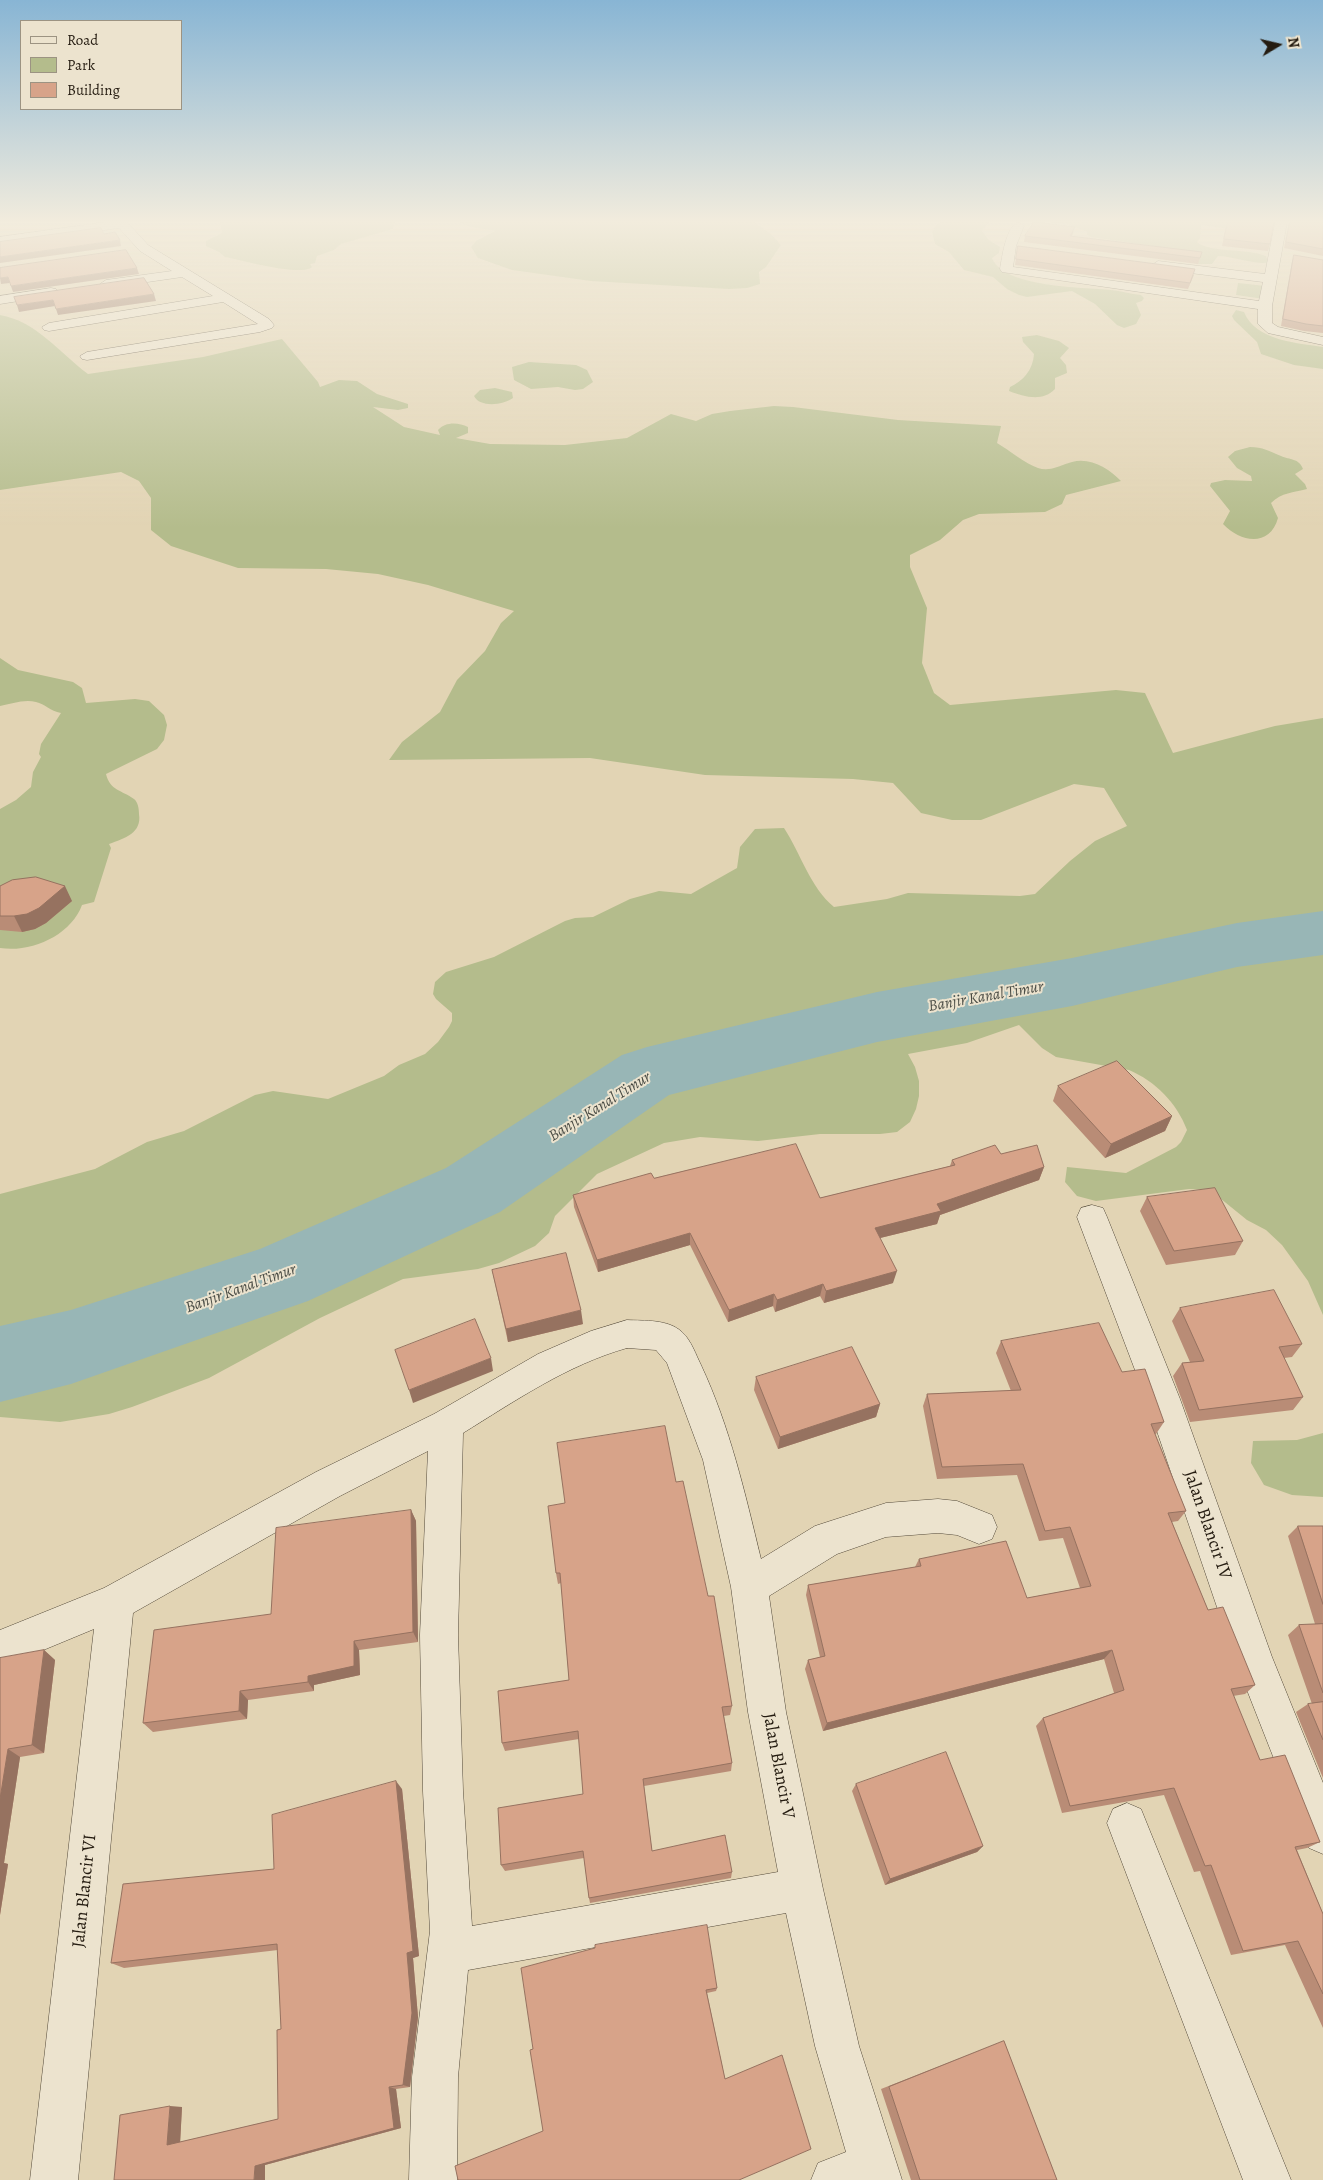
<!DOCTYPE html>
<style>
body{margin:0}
#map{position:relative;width:1323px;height:2180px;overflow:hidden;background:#e2d4b4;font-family:Alegreya,serif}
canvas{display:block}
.legend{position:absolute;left:20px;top:20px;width:162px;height:90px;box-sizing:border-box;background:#ece3ce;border:1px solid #9c9382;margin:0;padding:6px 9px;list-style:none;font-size:15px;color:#251c11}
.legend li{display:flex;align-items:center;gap:10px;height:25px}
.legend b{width:25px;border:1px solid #9c9382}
.north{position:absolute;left:1253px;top:20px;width:50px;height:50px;-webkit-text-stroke:4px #ece3ce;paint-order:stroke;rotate:81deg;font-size:14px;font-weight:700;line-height:20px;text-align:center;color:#251c11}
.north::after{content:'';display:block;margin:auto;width:18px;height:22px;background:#251c11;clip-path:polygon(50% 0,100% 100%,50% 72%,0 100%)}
</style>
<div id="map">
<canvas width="1323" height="2180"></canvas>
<ul class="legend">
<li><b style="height:6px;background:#ece3ce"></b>Road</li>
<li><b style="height:14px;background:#b4bc8c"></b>Park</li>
<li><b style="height:14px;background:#d7a389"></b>Building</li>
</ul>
<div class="north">N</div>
</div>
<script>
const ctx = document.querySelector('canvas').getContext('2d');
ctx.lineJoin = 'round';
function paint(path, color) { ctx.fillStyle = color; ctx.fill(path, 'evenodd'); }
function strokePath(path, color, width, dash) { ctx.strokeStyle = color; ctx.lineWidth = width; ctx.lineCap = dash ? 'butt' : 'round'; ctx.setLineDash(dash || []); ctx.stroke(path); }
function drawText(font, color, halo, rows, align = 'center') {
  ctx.font = font + ' Alegreya,serif'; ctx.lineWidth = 4; ctx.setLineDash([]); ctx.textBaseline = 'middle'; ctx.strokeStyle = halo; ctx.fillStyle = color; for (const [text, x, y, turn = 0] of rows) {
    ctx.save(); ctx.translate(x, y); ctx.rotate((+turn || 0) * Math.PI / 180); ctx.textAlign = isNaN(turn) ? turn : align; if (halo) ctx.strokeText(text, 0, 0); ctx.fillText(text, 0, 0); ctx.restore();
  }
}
paint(new Path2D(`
 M 220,222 L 395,222 L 393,229 L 341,244 L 334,250 L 317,256 L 315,263 L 310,264 L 312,267 C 301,277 241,260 225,257 L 219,252 L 206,246 L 206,241 L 222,233 Z
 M 460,222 L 754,222 L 771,234 L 781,245 L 766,267 L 759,272 L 760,284 L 747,288 L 729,289 L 591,281 L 512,270 L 478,258 L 471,247 L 476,241 L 495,231 L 467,226 Z
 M 941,222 L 989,222 L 982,231 L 989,240 L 1000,247 L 999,253 L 992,258 C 1004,288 1083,287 1111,290 C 1121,291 1131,294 1141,295 L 1144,298 L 1142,301 L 1136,303 L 1141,315 L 1136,324 L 1124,328 L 1117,325 L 1095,304 L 1072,291 L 1027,297 L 1019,295 L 1007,289 L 993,277 L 964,270 L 949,252 L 935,244 L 932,232 L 936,225 Z
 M 1048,222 L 1265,222 L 1238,230 L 1201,225 L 1200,238 L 1197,242 C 1210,253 1247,248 1266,256 L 1268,262 C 1260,266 1231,256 1218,256 L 1212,264 L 1196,264 L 1165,248 L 1091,237 L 1087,235 L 1087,232 L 1064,223 Z
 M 1238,283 L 1266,286 L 1264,299 L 1236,295 Z
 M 1236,310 L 1244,312 C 1256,341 1298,343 1323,347 L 1323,369 L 1294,365 L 1261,354 L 1257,342 L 1234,320 L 1232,316 Z
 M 0,315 C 36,321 60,353 88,374 L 203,357 L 282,339 L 318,382 L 320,387 L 339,380 L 357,381 L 377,394 L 408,404 L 408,408 L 398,410 L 373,407 L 404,427 L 440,435 L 438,430 C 445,422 458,422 468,427 L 468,433 L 456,438 L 490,444 L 565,445 L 627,438 L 671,414 L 696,421 L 712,414 L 730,411 L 774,406 L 793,407 L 898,420 L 1001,426 L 997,443 C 1009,450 1026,464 1038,468 C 1050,472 1061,465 1072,462 C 1091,457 1109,469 1121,481 L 1066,495 L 1062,504 L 1045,512 L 979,514 L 963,520 L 940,540 L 910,555 L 910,567 L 927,608 L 922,663 L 934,693 L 950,705 L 1116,690 L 1145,693 L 1173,753 L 1275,726 L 1323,718 L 1323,1315 L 1308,1281 L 1282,1245 L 1266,1230 L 1247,1220 L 1210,1190 L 1189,1189 L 1096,1201 L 1077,1196 L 1065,1182 L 1067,1167 L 1126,1173 L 1176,1147 L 1181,1142 L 1187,1130 C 1177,1103 1155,1081 1129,1070 L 1056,1057 L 1042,1048 L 1019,1025 L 967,1043 L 908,1054 L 915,1067 L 919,1081 L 919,1096 L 916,1109 L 910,1122 L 897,1132 L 880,1134 L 820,1134 L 758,1141 L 700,1137 L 664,1143 L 597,1174 L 555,1216 L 549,1233 L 535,1246 L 499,1263 L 478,1269 L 403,1279 L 320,1318 L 209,1378 L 132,1407 L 109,1414 L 60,1422 L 0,1417 L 0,1194 L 95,1169 L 147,1142 L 184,1131 L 255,1095 L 273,1091 L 328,1099 L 384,1076 L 399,1065 L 425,1054 L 438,1042 L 449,1027 L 452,1021 L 452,1013 L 436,999 L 433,994 L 435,982 L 446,972 L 494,957 L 565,921 L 575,918 L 593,917 L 630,899 L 659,891 L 691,894 L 737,868 L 740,847 L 755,829 L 784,828 C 801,854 810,887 834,907 L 887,899 L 908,893 L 1020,896 L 1035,894 L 1070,861 L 1095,841 L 1127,826 L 1104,788 L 1074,784 L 981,820 L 952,820 L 921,813 L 893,783 L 853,779 L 705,775 L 590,758 L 389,760 L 402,742 L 440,712 L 457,680 L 485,651 L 501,623 L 514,611 L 428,585 L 378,574 L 326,569 L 238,568 L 171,546 L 151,530 L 151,498 L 139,481 L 121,472 L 0,490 Z
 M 1037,335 L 1059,341 L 1069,348 L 1060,358 L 1066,365 L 1067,373 L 1055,378 L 1055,389 C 1043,402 1024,397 1009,391 L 1010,387 C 1023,381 1033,370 1034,354 L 1023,342 L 1022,337 Z
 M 529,362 L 576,365 L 587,370 L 593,382 L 583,389 L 575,390 L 558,387 L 531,389 L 514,380 L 512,367 Z
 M 495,388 L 512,392 L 513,398 C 503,405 480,408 474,396 L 480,390 Z
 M 1250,447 C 1263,447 1269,451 1281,456 C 1290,460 1299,458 1303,469 L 1295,474 L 1305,484 L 1307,489 C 1293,493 1282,492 1271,503 L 1278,518 C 1270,547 1241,543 1223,524 L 1230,511 L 1210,486 L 1211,483 L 1225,480 L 1252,481 L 1251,476 L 1237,468 L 1228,457 L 1235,451 Z
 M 0,658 L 18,670 L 73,682 L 82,688 L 86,703 L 135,699 L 149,701 L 164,715 L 167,725 L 164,740 L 157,749 L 106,774 C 110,791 122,790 134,799 C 138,802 139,809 139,814 C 142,833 125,838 109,844 L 111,848 L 94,902 L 82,905 C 71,935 32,953 0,948 L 0,809 L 16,800 L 31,787 L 33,772 L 41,757 L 39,754 L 41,744 L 61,713 C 50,711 45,704 36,702 C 24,699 11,704 0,706 Z
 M 1323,1433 L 1323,1497 L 1292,1495 L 1264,1485 L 1251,1463 L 1253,1441 L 1297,1440 Z`), '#b4bc8c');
paint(new Path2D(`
 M 1323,911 L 1323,955 L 1237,967 L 1072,1006 L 877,1042 L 669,1095 L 500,1212 L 308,1301 L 71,1384 L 0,1402 L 0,1326 L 71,1310 L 260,1249 L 446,1168 L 622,1055 L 647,1047 L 877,992 L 1072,958 L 1237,923 Z`), '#98b6b6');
const minor = new Path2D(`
 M 106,222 L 127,222 L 148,245 L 269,319 L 274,325 L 272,328 L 260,332 L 87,360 L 82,359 L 80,356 L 87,352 L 258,324 L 223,302 L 49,331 L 44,330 L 42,327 L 49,323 L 213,296 L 182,277 L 106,288 L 101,287 L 100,284 L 106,280 L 172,271 L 140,251 L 119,228 L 0,245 L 0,237 Z
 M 1018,222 L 1024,226 L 1016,246 L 1013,267 L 1259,301 L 1263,282 L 1158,269 L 1152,265 L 1158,261 L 1265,274 L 1275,222 L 1287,222 L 1272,306 L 1272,323 L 1278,327 L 1323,337 L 1323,345 L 1268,333 L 1258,324 L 1258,309 L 1002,272 L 1000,269 C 1002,258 1006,226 1018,222 Z
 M 51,288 L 56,289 L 58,292 L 56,295 L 0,304 L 0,296 Z
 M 1092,1205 L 1103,1208 L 1107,1217 L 1180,1399 L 1272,1657 L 1323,1783 L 1323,1854 L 1309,1848 L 1234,1657 L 1146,1399 L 1077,1217 L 1081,1208 Z
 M 627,1320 C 645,1321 668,1319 682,1332 C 691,1340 696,1355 701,1365 C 730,1427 745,1493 761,1559 L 815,1526 L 886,1503 L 938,1499 L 957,1501 L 992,1515 L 997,1527 L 992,1539 L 979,1544 L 957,1535 L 938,1533 L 886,1537 L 837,1554 L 769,1596 L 786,1712 L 823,1889 L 859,2046 L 902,2180 L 811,2180 L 818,2163 L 846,2152 L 815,2046 L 786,1913 L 468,1970 L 458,2077 L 457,2180 L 409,2180 L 412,2077 L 430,1931 L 423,1791 L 420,1635 L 428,1451 L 340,1496 L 133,1613 L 78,2180 L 30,2180 L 94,1629 L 0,1668 L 0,1630 L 104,1588 L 316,1472 L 434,1414 L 538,1354 L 591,1331 ZM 627,1348 L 656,1350 L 667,1363 L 703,1460 L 731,1587 L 748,1712 L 778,1872 L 472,1926 L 463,1791 L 458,1635 L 463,1433 C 515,1401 567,1365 627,1348 Z
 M 1127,1803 L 1141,1809 L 1291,2180 L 1243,2180 L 1107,1823 L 1113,1809 Z`);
strokePath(minor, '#544a3a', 1);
paint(minor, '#ece3ce');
paint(new Path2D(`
 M 1227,222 L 1270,244 L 1268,251 L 1222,246 Z
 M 1289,222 L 1323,222 L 1323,256 L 1284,248 Z
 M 1073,233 L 1072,236 L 1200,258 L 1198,264 L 1024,242 L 1025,236 Z
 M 1018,246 L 1194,275 L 1188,289 L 1015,265 Z
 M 1294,255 L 1323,260 L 1323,333 L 1304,331 L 1281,326 L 1292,262 Z
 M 0,886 L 72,901 L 46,923 L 35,929 L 22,932 L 0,930 Z
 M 1058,1086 L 1172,1116 L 1165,1131 L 1105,1158 L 1053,1101 Z
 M 1001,1154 L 1044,1167 L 1039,1180 L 940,1215 L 937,1224 L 880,1238 L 893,1283 L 824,1303 L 820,1296 L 775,1312 L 773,1306 L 728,1322 L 690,1245 L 598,1272 L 574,1207 L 573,1195 L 654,1178 L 820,1198 L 950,1166 L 952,1160 Z
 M 1147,1197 L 1243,1241 L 1235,1255 L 1166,1265 L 1140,1211 Z
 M 492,1270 L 583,1324 L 508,1342 Z
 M 1180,1308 L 1302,1344 L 1292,1357 L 1284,1358 L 1303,1397 L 1293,1410 L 1190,1422 L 1173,1376 L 1182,1363 L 1190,1362 L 1172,1321 Z
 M 1001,1341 L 1122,1372 L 1164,1422 L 1156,1434 L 1155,1434 L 1186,1511 L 1178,1521 L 1172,1522 L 1208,1610 L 1255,1685 L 1245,1694 L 1233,1696 L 1260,1760 L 1320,1842 L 1307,1848 L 1297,1850 L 1323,1914 L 1323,2028 L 1285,1945 L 1231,1955 L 1200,1871 L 1194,1872 L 1164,1795 L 1062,1813 L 1036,1726 L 1043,1718 L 1114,1693 L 1104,1659 L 823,1731 L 805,1669 L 808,1660 L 820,1657 L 806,1595 L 808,1585 L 915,1567 L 919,1559 L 1027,1598 L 1080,1588 L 1063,1538 L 1039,1541 L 1017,1475 L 937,1479 L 923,1406 L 927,1394 L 1011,1391 L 996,1353 Z
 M 756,1377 L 880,1404 L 876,1417 L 778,1449 L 754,1390 Z
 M 676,1482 L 732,1706 L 730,1715 L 724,1716 L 732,1763 L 731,1771 L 644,1786 L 652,1851 L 732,1872 L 731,1878 L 590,1903 L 589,1898 L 584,1858 L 505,1871 L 501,1865 L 583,1794 L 579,1739 L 505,1751 L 502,1743 L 569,1680 L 561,1583 L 558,1584 L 556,1573 Z
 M 411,1510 L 416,1521 L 418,1642 L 359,1650 L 360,1675 L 314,1685 L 314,1691 L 248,1700 L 247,1719 L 153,1732 L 143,1723 L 271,1614 Z
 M 1298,1526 L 1323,1526 L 1323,1778 L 1296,1712 L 1308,1704 L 1312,1704 L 1288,1635 L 1299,1625 L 1315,1624 L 1288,1536 Z
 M 44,1650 L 55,1660 L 44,1753 L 20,1757 L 4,1863 L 8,1864 L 0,1915 L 0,1658 Z
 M 856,1784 L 983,1846 L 977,1852 L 885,1885 L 852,1791 Z
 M 402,1789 L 419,1956 L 413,1958 L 418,2017 L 410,2087 L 396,2089 L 401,2128 L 265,2165 L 114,2180 L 182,2107 L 180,2142 L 278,2119 L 281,2029 L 278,1950 L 124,1968 L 111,1963 L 274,1869 Z
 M 595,1948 L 717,1988 L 716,1991 L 707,1993 L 725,2079 L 811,2149 L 543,2131 L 533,2049 Z
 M 1004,2041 L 1057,2180 L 911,2180 L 881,2089 Z`), '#b98c76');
paint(new Path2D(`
 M 1075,227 L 1073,233 L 1068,242 L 1070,236 Z
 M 120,240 L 121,246 L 0,263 L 0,257 Z
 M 137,268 L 139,274 L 13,292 L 11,286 Z
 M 8,277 L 10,283 L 1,284 L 0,278 Z
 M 154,294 L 156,301 L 58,315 L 56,309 Z
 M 53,300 L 55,306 L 19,312 L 17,305 Z
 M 65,886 L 72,901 L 46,923 L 35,929 L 22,932 L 14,916 Z
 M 1172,1116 L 1165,1131 L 1105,1158 L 1111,1144 Z
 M 1044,1167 L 1039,1180 L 940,1215 L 937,1224 L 872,1240 L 875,1228 L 937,1204 Z
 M 690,1233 L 690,1245 L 598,1272 L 597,1260 Z
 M 897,1271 L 893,1283 L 824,1303 L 826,1291 Z
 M 823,1284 L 820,1296 L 775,1312 L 777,1300 Z
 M 774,1294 L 773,1306 L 728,1322 L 729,1310 Z
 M 581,1310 L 583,1324 L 508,1342 L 506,1329 Z
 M 491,1358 L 493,1371 L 413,1403 L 409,1390 Z
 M 880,1404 L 876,1417 L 778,1449 L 780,1437 Z
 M 411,1510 L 416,1521 L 418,1642 L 413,1632 Z
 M 354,1641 L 359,1650 L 360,1675 L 314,1685 L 314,1691 L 308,1682 L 308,1676 Z
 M 44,1650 L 55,1660 L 44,1753 L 32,1745 Z
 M 1112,1650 L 1104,1659 L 823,1731 L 827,1723 Z
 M 240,1691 L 248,1700 L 247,1719 L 239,1711 Z
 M 8,1749 L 20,1757 L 4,1863 L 8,1864 L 0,1915 L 0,1799 Z
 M 396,1781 L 402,1789 L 419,1956 L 413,1958 L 418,2017 L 410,2087 L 403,2085 Z
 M 983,1846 L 977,1852 L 885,1885 L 890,1879 Z
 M 389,2087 L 396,2089 L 401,2128 L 265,2165 L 265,2180 L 254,2180 L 255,2166 Z
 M 170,2106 L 182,2107 L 180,2145 L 167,2145 Z`), '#967260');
const building = new Path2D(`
 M 1034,222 L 1075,227 L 1070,236 L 1202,252 L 1200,258 L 1025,236 Z
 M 1228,222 L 1274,222 L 1270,244 L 1224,239 Z
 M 1290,222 L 1323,222 L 1323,249 L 1286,242 Z
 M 101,228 L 104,234 L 115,232 L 120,240 L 0,257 L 0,242 Z
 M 1018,246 L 1195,269 L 1190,283 L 1016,259 Z
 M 126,250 L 137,268 L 11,286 L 8,277 L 0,278 L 0,268 Z
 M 1294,255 L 1323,260 L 1323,326 L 1306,324 L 1283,319 Z
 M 144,278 L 154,294 L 56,309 L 53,300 L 17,305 L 14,297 Z
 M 36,877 L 65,886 L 39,908 L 27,914 L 14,916 L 0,916 L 0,886 L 12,880 Z
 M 1117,1061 L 1172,1116 L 1111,1144 L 1058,1086 Z
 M 796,1144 L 820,1198 L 955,1165 L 952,1160 L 995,1145 L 1001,1154 L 1037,1145 L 1044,1167 L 937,1204 L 941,1211 L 875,1228 L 897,1271 L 826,1291 L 823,1284 L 777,1300 L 774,1294 L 729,1310 L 690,1233 L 597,1260 L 573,1195 L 651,1173 L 654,1178 Z
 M 1215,1188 L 1243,1241 L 1174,1251 L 1147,1197 Z
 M 566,1253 L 581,1310 L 506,1329 L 492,1270 Z
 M 1274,1290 L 1302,1344 L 1279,1347 L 1303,1397 L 1199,1410 L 1182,1363 L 1204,1361 L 1180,1308 Z
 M 475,1319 L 491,1358 L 409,1390 L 395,1350 Z
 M 1099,1323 L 1122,1372 L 1145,1369 L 1164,1422 L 1151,1424 L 1186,1511 L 1168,1513 L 1208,1610 L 1223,1607 L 1255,1685 L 1231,1689 L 1260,1760 L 1285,1755 L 1320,1842 L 1295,1847 L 1323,1914 L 1323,1994 L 1298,1941 L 1243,1951 L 1211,1865 L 1205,1866 L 1174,1788 L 1070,1806 L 1043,1718 L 1124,1690 L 1112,1650 L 827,1723 L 808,1660 L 825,1656 L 808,1585 L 921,1566 L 919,1559 L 1006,1541 L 1027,1598 L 1091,1586 L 1070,1527 L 1045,1531 L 1023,1464 L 942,1467 L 927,1394 L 1021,1390 L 1001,1341 Z
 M 852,1347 L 880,1404 L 780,1437 L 756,1377 Z
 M 665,1426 L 676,1482 L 683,1481 L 708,1596 L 714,1596 L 732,1706 L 722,1707 L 732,1763 L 643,1779 L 652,1851 L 725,1835 L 732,1872 L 589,1898 L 583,1851 L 501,1865 L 498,1808 L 583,1794 L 578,1731 L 502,1743 L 498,1691 L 569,1680 L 560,1573 L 556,1573 L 548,1506 L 565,1503 L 557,1443 Z
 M 411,1510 L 413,1632 L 354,1641 L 354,1666 L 308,1676 L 308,1682 L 240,1691 L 239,1711 L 143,1723 L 154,1630 L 271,1614 L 276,1528 Z
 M 1298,1526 L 1323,1526 L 1323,1604 Z
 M 1323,1624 L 1323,1693 L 1299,1625 Z
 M 44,1650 L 32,1745 L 8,1749 L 0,1799 L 0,1658 Z
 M 1323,1702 L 1323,1740 L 1308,1704 Z
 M 946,1752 L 983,1846 L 890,1879 L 856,1784 Z
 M 396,1781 L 413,1951 L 407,1953 L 412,2013 L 403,2085 L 389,2087 L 394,2128 L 255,2166 L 254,2180 L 114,2180 L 120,2115 L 170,2106 L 167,2145 L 278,2119 L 277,2030 L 281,2029 L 277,1944 L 111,1963 L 123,1884 L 274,1869 L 272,1815 Z
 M 707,1925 L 717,1988 L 706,1990 L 725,2079 L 782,2055 L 811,2149 L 739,2180 L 458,2180 L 455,2166 L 543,2131 L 530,2050 L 533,2049 L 521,1968 L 595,1948 L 595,1945 Z
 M 1004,2041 L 1057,2180 L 920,2180 L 889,2087 Z`);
paint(building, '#d7a389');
strokePath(building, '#967260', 1);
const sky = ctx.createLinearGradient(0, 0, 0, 528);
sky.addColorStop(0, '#88b5d4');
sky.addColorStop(0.42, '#f2ecdd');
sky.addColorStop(1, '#f2ecdd00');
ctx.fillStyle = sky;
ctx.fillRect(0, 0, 1323, 528);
drawText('italic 16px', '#484a43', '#ece3ce', [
 ["Banjir Kanal Timur",986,997,-10],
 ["Banjir Kanal Timur",600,1107,-32],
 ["Banjir Kanal Timur",241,1289,-20]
]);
drawText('18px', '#251c11', '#ece3ce', [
 ["Jalan Blancir IV",1207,1525,71],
 ["Jalan Blancir V",778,1766,79],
 ["Jalan Blancir VI",85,1891,-84]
]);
</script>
